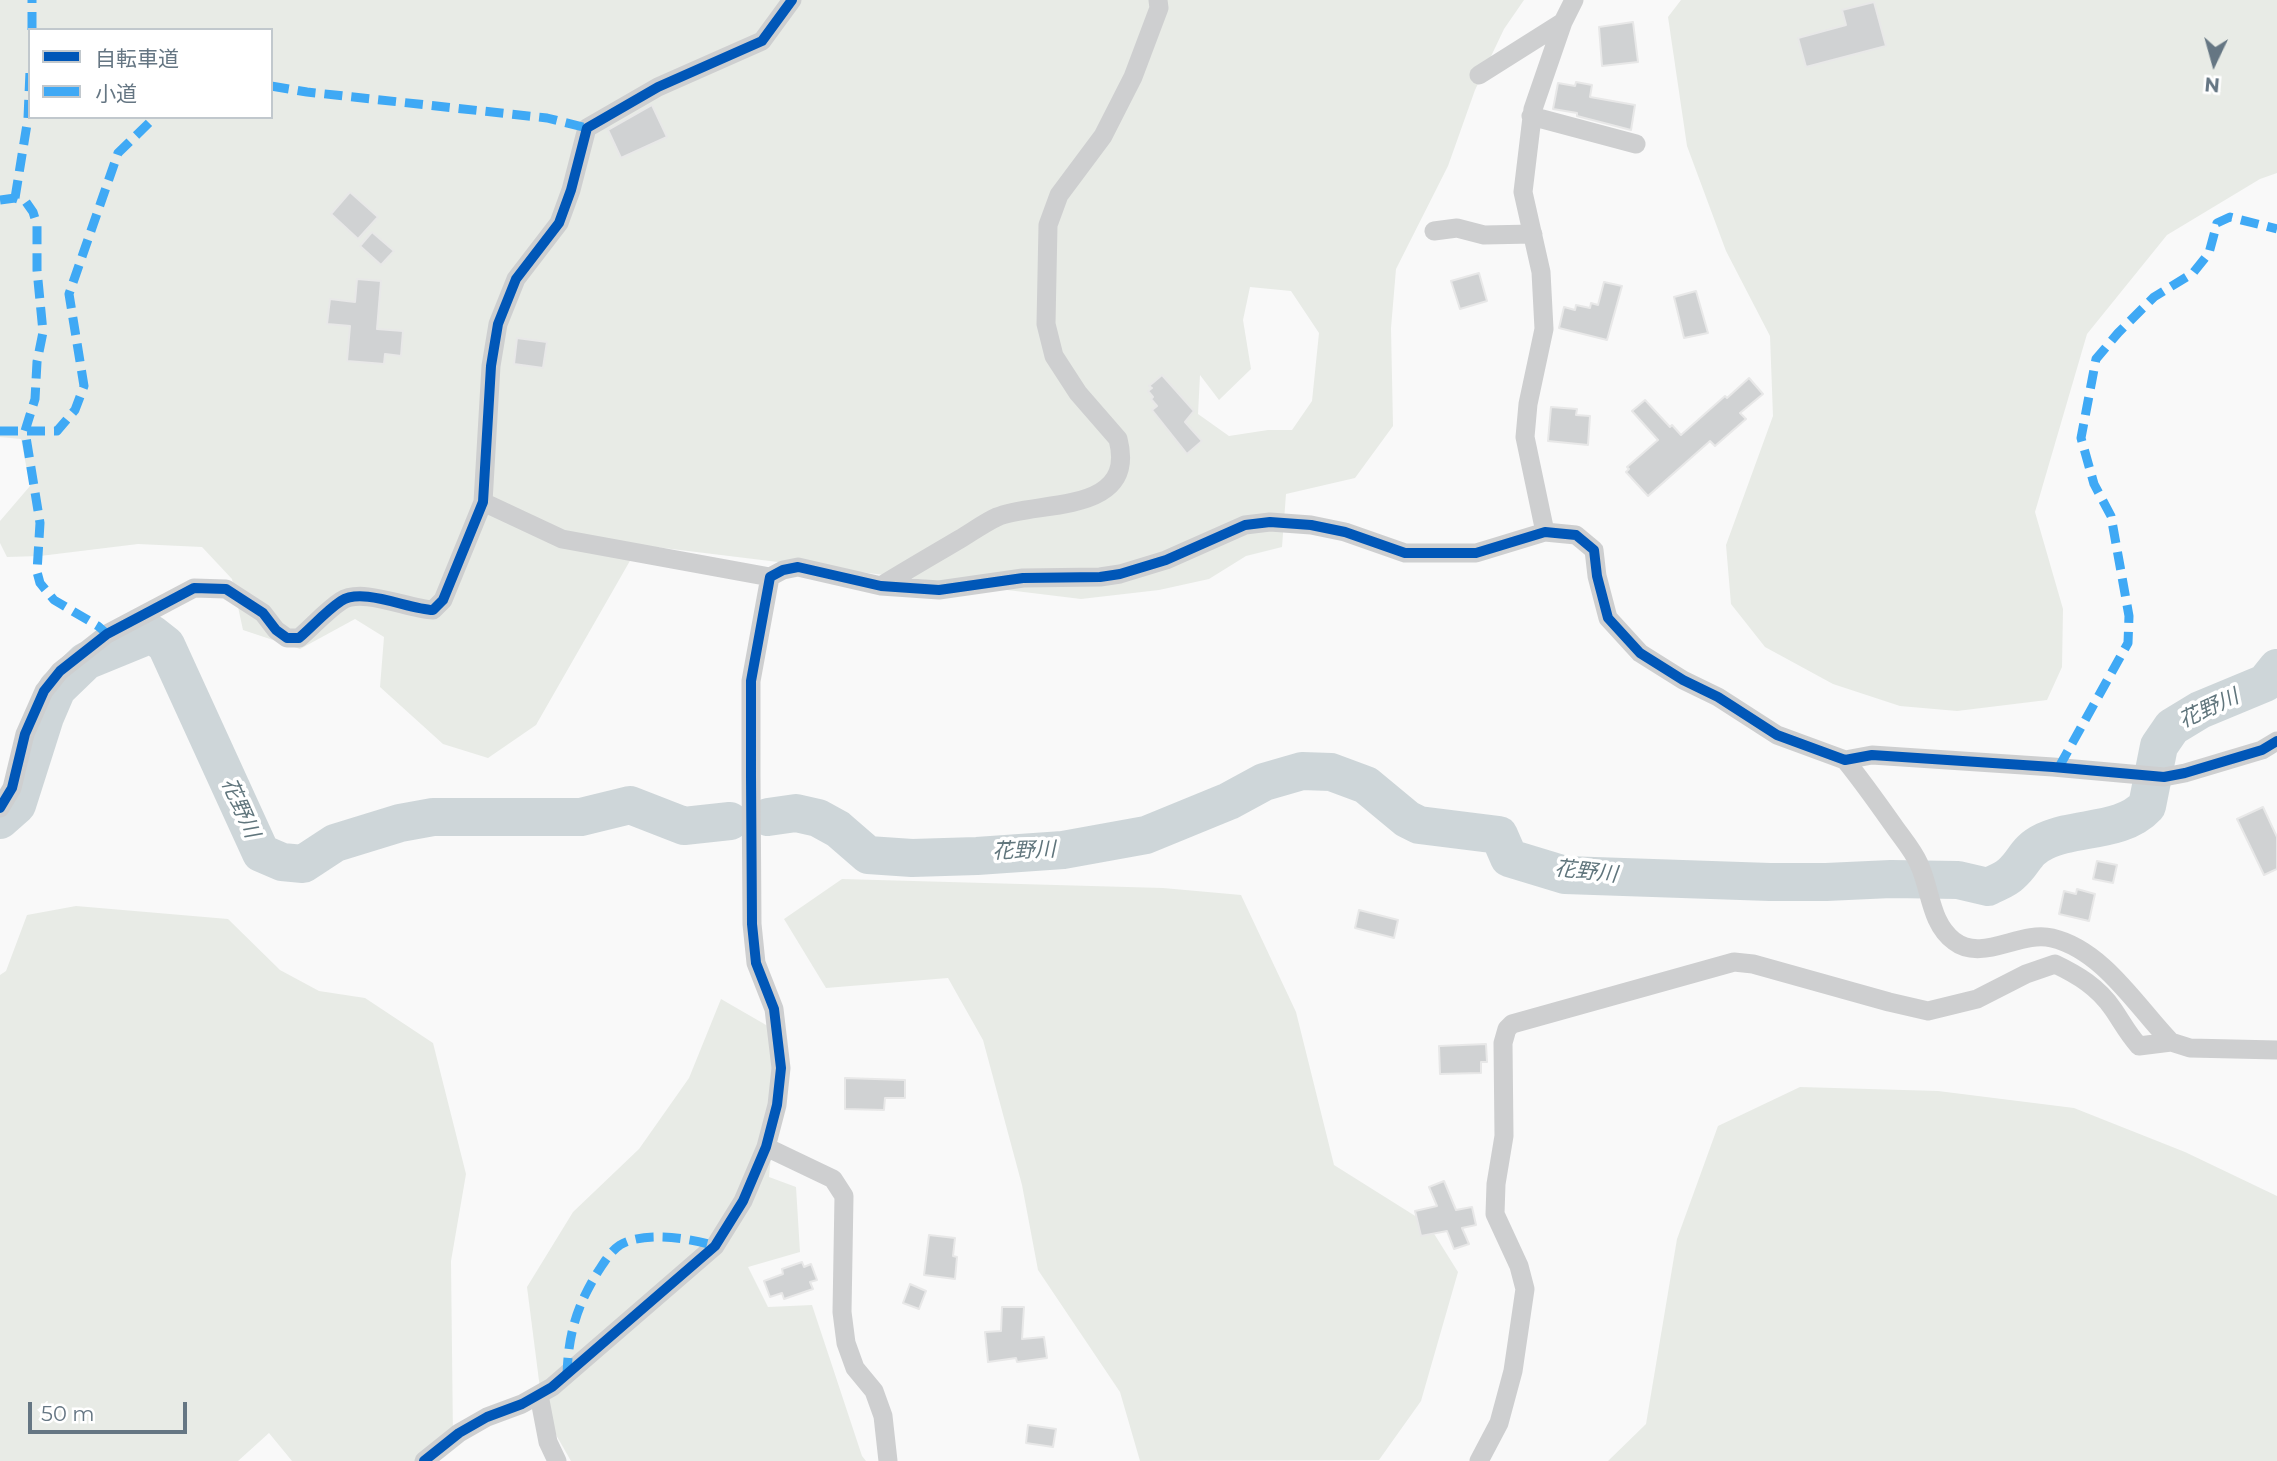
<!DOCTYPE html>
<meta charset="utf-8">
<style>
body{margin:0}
#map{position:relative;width:2277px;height:1461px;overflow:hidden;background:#f9f9f9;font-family:Montserrat,"Noto Sans JP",sans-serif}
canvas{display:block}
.legend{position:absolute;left:28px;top:28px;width:245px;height:91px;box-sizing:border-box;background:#fff;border:2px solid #c1c8cd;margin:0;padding:9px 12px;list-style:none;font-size:21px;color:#657683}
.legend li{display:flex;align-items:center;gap:14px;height:35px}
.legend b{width:35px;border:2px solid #c1c8cd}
.north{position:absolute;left:2179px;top:28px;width:70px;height:70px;-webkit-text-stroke:5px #fff;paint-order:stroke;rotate:185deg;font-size:19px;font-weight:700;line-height:28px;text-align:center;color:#657683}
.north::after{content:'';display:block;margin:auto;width:24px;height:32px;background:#657683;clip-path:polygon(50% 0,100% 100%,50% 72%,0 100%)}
.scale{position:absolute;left:28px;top:1402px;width:159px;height:32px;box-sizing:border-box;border:4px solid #657683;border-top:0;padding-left:9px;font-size:21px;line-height:24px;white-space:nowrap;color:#657683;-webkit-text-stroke:5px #fff;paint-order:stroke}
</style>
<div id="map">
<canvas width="2277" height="1461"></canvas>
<ul class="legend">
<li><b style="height:9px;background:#0057b8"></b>自転車道</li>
<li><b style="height:9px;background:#3fa9f5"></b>小道</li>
</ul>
<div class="north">N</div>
<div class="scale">50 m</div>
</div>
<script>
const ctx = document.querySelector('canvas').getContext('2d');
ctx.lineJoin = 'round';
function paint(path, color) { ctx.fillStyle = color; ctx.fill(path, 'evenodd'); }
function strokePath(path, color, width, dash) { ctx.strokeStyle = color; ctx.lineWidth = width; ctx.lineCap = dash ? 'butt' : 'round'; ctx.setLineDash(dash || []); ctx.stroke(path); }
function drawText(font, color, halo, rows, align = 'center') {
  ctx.font = font + ' Montserrat,"Noto Sans JP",sans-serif'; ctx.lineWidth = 7; ctx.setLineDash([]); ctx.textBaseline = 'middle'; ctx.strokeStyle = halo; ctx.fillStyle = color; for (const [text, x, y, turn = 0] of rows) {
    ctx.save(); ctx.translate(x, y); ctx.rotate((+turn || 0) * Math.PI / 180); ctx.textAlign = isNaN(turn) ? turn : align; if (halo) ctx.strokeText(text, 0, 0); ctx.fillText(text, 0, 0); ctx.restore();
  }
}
paint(new Path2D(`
 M 0,0 L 1524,0 L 1504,29 L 1475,90 L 1448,166 L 1396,269 L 1391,328 L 1393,426 L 1355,478 L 1286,494 L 1282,547 L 1246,556 L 1209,579 L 1159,590 L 1081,599 L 639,545 L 536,725 L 488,758 L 443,744 L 380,687 L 384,637 L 355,619 L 300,649 L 243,630 L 232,579 L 202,547 L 138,544 L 40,556 L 7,557 L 0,543 L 0,521 L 30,486 L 21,439 L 0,437 ZM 30,30 L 271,30 L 271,117 L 30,117 ZM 1250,287 L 1291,291 L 1319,333 L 1312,401 L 1292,430 L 1268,430 L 1229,436 L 1198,414 L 1200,375 L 1219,400 L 1251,369 L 1243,320 Z
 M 1681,0 L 2277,0 L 2277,173 L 2260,179 L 2167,235 L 2087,334 L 2035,512 L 2063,609 L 2062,667 L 2047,700 L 1957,711 L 1900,706 L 1833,684 L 1765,647 L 1731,604 L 1726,545 L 1773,416 L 1770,336 L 1726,251 L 1687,146 L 1668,17 Z
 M 842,879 L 1163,888 L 1241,895 L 1296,1012 L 1334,1165 L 1428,1224 L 1458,1272 L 1421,1401 L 1379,1460 L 1140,1461 L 1120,1392 L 1038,1270 L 1022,1185 L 983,1040 L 948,978 L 826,988 L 784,919 Z
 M 76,906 L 228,919 L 280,970 L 319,991 L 365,998 L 433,1043 L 466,1174 L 451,1261 L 453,1439 L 422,1461 L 292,1461 L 269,1433 L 238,1461 L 0,1461 L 0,975 L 6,971 L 27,915 Z
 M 721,999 L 773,1029 L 778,1081 L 769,1177 L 796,1187 L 800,1252 L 748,1267 L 768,1307 L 812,1305 L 862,1456 L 866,1461 L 571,1461 L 543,1412 L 527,1287 L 573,1212 L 639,1149 L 689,1078 Z
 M 1800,1087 L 1938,1091 L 2074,1108 L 2185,1152 L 2277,1196 L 2277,1461 L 1608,1461 L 1646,1424 L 1677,1239 L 1718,1126 Z`), '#e8ebe6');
strokePath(new Path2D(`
 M 768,817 L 796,813 L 818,818 L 838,829 L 868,855 L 912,858 L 977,856 L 1063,850 L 1146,835 L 1229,801 L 1264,782 L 1302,771 L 1331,772 L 1366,785 L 1407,819 L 1419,825 L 1499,835 L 1509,858 L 1565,875 L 1770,882 L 1826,882 L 1891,879 L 1958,880 L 1988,887 C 1995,883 2005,880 2011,874 C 2026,861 2024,851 2045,841 C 2077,826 2122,833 2147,806 L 2159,746 L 2172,727 L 2200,710 L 2265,683 L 2277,668
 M 0,820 L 17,805 L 45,717 L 57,689 L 86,661 L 152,634 L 166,645 L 261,853 L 282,862 L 303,864 L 335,843 L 400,823 L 433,817 L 581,817 L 630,805 L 684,826 L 730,821`), '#ced6d9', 38);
const building = new Path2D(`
 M 1874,2 L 1886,46 L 1806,67 L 1798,38 L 1846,25 L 1842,10 Z
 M 1633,22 L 1638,62 L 1602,66 L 1599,27 Z
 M 1576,82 L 1592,85 L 1590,97 L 1635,105 L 1631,130 L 1577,116 L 1577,113 L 1553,109 L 1558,83 L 1575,86 Z
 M 652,105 L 667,137 L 621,158 L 608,130 Z
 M 350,192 L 378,217 L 358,239 L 331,214 Z
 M 372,232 L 394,251 L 381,265 L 360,246 Z
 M 1479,273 L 1487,301 L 1460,309 L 1451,281 Z
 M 357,279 L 381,281 L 377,329 L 403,331 L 401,356 L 385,354 L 384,364 L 347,361 L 350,326 L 327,324 L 330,299 L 355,302 Z
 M 1604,282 L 1622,286 L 1607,340 L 1559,328 L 1564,307 L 1575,310 L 1576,305 L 1590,308 L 1591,303 L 1598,305 Z
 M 1696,291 L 1708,333 L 1684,338 L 1674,297 Z
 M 517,338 L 547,342 L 543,368 L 514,364 Z
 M 1162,375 L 1194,411 L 1185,422 L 1202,441 L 1187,454 L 1152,410 L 1157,406 L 1151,399 L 1153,397 L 1148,391 L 1152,388 L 1149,386 Z
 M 1749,378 L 1763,394 L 1740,413 L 1746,419 L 1715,446 L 1710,441 L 1648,496 L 1626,472 L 1629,469 L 1627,467 L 1658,440 L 1632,411 L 1645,400 L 1670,427 L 1672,425 L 1681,435 L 1725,396 L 1727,398 Z
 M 1551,407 L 1577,409 L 1576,415 L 1590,416 L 1588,445 L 1548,441 Z
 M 2263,807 L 2277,837 L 2277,869 L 2264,875 L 2237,819 Z
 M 2097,861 L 2117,865 L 2113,883 L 2093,879 Z
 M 2077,889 L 2095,894 L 2089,921 L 2059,914 L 2064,891 L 2076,894 Z
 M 1359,910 L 1398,920 L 1394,938 L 1355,928 Z
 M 1486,1044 L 1487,1062 L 1481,1062 L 1481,1073 L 1440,1074 L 1439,1046 Z
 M 845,1078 L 905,1080 L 905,1098 L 885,1098 L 884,1110 L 845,1109 Z
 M 1444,1181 L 1456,1210 L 1472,1207 L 1476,1225 L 1462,1228 L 1469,1244 L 1454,1249 L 1447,1231 L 1421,1236 L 1415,1211 L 1437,1206 L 1429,1187 Z
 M 929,1235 L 955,1238 L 953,1256 L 957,1257 L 955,1279 L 924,1275 Z
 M 802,1262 L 804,1267 L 811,1264 L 817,1280 L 810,1282 L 813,1289 L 784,1299 L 782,1293 L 770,1297 L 764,1281 L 783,1274 L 782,1269 Z
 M 910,1284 L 926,1291 L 919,1309 L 903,1303 Z
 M 1002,1307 L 1024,1307 L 1022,1339 L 1044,1337 L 1047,1358 L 1017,1362 L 1016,1358 L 988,1362 L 985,1332 L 1001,1331 Z
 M 1028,1425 L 1056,1429 L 1053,1447 L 1026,1443 Z`);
paint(building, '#d0d2d3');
strokePath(building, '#e8e8e8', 2);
strokePath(new Path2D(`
 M 1479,75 L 1563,22
 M 1531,116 L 1636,144
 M 1434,231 L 1457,228 L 1484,235 L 1533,234
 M 483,502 L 562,539 L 770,577
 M 1545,532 L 1525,437 L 1528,404 L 1544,329 L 1541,272 L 1523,192 L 1533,109 L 1563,22 L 1574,0
 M 881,586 C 907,570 933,555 960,539 C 972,532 984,523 997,517 C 1036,500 1138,516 1118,439 L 1078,393 L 1054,356 L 1046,324 L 1048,225 L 1059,195 L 1103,136 L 1133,77 L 1159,8 L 1158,0
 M 1845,760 C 1863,782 1879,805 1896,829 C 1904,840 1914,852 1919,864 C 1931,890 1930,923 1954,941 C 1982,963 2020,930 2052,938 C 2103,950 2137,1007 2171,1042
 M 0,808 L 12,788 L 25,734 L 44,691 L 60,671 L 107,634 L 194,588 L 226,589 L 263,613 L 276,630 L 287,638 L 299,638 C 313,626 326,611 341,601 C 362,587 408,609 433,610 L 443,600 L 483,502 L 491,366 L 498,324 L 516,279 L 559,223 L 571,190 L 587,128 L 658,87 L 762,41 L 792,0
 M 766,1147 L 833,1179 L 844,1196 L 842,1312 L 846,1343 L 855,1368 L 874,1391 L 883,1416 L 888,1461
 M 539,1395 L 548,1442 L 557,1461
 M 424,1461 L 459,1433 L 487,1417 L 522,1404 L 552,1387 L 715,1246 L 743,1201 L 766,1147 L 777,1105 L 781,1068 L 774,1009 L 756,963 L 752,924 L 751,776 L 751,681 L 770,577 L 783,570 L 798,567 L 881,586 L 939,590 L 1023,578 L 1100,577 L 1120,574 L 1166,560 L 1245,525 L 1270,522 L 1311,525 L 1345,532 L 1405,553 L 1476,553 L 1545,532 L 1576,535 L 1594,550 L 1597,576 L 1608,618 L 1640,653 L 1683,680 L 1718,697 L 1777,735 L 1845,760 L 1872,755 L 2053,767 L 2164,777 L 2185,773 L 2262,750 L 2277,741
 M 1479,1461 L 1499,1423 L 1513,1371 L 1525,1289 L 1519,1266 L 1495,1214 L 1496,1184 L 1504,1136 L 1503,1043 L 1507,1029 L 1512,1024 L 1734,962 L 1753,964 L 1889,1002 L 1928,1011 L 1977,999 L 2026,974 L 2055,964 C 2078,975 2098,987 2113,1009 C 2122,1022 2128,1034 2139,1046 L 2171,1042 L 2190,1048 L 2277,1050`), '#cecfd0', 19);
strokePath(new Path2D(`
 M 32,30 L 32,0
 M 271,86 L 307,92 L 547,118 L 587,128
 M 15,198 L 28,118 L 30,71
 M 0,200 L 15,198 L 26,202 L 33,212 L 37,225 L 37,270 L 43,332 L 37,362 L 35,399 L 25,431 L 40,523 L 37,572 L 40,583 L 54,600 L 98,626 L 107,634
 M 0,431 L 57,431 L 75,410 L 84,386 L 69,294 L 118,153 L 155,117
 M 2059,767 L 2128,643 L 2129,616 L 2111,516 L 2094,484 L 2081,438 L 2096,359 L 2118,333 L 2154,297 L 2193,273 L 2209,253 L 2217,223 L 2230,217 L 2277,229
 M 567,1376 C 568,1334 577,1305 599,1270 C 605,1261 611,1251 620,1245 C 643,1231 690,1238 715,1246`), '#3fa9f5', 9, [18, 9]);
strokePath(new Path2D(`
 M 0,808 L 12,788 L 25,734 L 44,691 L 60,671 L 107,634 L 194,588 L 226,589 L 263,613 L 276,630 L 287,638 L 299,638 C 313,626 326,611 341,601 C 362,587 408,609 433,610 L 443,600 L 483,502 L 491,366 L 498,324 L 516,279 L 559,223 L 571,190 L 587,128 L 658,87 L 762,41 L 792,0
 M 424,1461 L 459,1433 L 487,1417 L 522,1404 L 552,1387 L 715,1246 L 743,1201 L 766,1147 L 777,1105 L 781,1068 L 774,1009 L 756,963 L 752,924 L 751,776 L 751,681 L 770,577 L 783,570 L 798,567 L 881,586 L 939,590 L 1023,578 L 1100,577 L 1120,574 L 1166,560 L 1245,525 L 1270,522 L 1311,525 L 1345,532 L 1405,553 L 1476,553 L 1545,532 L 1576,535 L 1594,550 L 1597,576 L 1608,618 L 1640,653 L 1683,680 L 1718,697 L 1777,735 L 1845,760 L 1872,755 L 2053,767 L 2164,777 L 2185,773 L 2262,750 L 2277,741`), '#0057b8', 10);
drawText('italic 21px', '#60757c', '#fff', [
 ["花野川",2209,709,-25],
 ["花野川",240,808,66],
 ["花野川",1024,851,-2],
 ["花野川",1586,872,6]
]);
</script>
